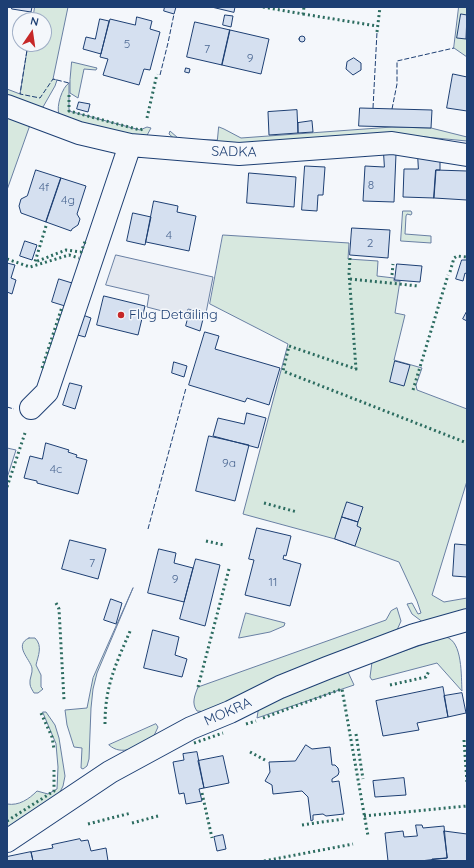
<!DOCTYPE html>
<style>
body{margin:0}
#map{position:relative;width:474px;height:868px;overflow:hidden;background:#f4f7fb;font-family:Quicksand,sans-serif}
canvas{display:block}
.frame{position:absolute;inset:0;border:8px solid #1d3f73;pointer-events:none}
.north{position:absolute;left:12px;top:12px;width:40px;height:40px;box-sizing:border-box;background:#f4f7fb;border:1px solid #9eadc5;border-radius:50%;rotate:13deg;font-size:11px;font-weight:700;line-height:16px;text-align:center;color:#1d3f73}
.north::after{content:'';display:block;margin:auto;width:14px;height:18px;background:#c62828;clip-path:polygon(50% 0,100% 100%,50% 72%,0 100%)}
</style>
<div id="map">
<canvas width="474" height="868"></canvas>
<div class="frame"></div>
<div class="north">N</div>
</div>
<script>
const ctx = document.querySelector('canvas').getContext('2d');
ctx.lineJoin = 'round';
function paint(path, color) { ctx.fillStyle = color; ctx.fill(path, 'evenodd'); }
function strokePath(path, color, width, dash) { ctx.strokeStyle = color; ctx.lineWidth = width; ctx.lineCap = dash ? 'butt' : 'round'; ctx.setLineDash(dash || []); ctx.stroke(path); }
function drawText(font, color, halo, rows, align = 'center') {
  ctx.font = font + ' Quicksand,sans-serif'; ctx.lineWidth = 3; ctx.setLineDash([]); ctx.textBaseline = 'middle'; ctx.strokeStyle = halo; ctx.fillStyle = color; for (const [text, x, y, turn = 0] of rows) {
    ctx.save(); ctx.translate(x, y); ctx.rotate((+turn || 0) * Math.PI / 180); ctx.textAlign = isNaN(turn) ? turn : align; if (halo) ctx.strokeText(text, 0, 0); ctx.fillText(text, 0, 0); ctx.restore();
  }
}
const green = new Path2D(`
 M 35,7 L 68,7 L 53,79 L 57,80 L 55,86 L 43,107 L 38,108 L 7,99 L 7,89 L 20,94 L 28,44 L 44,44 L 44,20 L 33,20 Z
 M 459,7 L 467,7 L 467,57 L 454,48 Z
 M 72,62 L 97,68 L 96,70 L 84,69 L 78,98 L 70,93 L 70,80 Z
 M 69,83 L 69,111 L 140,130 L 147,127 L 151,128 L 145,139 L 128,139 L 59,114 C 56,107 62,87 69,83 Z
 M 7,116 L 30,125 L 7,190 Z
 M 219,127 L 224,129 L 241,138 L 392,127 L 431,128 L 467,137 L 467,141 L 415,136 L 238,145 L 178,142 L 169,134 L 170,131 L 178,138 L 198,140 L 217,140 Z
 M 403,211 L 411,211 L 412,213 L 411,215 L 407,214 L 406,216 L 405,234 L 431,236 L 431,243 L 401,241 Z
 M 223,235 L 349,243 L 348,259 L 378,261 L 377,276 L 394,278 L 394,281 L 400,281 L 395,313 L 405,315 L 394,360 L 422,368 L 416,385 L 417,390 L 467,409 L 467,481 L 432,595 L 444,602 L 467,598 L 467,611 L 424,623 L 412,614 L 407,604 L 412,603 L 418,614 L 421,613 L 417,601 L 399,562 L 335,539 L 243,514 L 288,344 L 210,304 Z
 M 133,588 L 97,673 L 93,689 L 91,708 L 89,759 L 87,766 L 83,769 L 81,768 L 82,748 L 74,747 L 67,725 L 65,710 L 87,708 L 93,678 Z
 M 397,608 L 401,621 L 397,630 L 207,712 L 197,711 C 191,703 195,695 198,687 L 386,620 L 391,611 Z
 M 246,613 L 285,623 L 284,626 L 270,632 L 239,638 Z
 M 446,637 C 463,641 461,677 462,691 L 437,663 L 372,680 L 370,677 L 372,662 Z
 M 29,638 L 35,638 C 43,646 38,656 36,665 L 41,675 L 41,687 L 43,689 L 38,693 L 34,693 C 33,691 30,687 30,684 C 29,679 33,673 32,668 C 30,659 13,645 29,638 Z
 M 348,672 L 354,685 L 257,718 L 259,705 L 288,692 Z
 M 43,712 L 46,712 L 55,725 L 59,738 L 65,776 L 63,786 L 59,794 L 7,828 L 7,804 C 19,806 29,799 37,791 L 48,794 L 57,789 L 58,767 L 56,744 Z
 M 156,724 L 158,727 L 152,740 C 138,746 122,757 109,745 Z`);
paint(green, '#d7e8df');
strokePath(green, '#687fa3', 1);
const parking = new Path2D(`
 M 116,255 L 213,277 L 206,313 L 188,309 L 185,317 L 147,307 L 149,295 L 106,285 Z
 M 7,448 L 16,450 L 7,478 Z`);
paint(parking, '#e3e8f0');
strokePath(parking, '#687fa3', 1);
const building = new Path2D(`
 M 12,7 L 32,7 L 31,12 L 12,9 Z
 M 165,7 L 176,7 L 174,14 L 164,11 Z
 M 212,7 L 235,7 L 234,12 Z
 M 461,14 L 467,15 L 466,39 L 457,38 Z
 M 225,15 L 233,16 L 231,27 L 223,25 Z
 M 137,17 L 152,21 L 150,29 L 160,32 L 150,70 L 144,69 L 139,85 L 103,75 L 108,59 L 100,57 L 110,19 L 135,25 Z
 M 100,19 L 109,21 L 101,54 L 83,49 L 86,37 L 95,39 Z
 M 195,22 L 230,30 L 222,65 L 187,57 Z
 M 230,30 L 269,39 L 261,74 L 222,65 Z
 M299 39a3 3 0 1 1 6 0a3 3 0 1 1-6 0Z
 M 354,58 L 361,63 L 361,70 L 353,75 L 346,69 L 347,62 Z
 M 186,68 L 190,69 L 189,73 L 185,72 Z
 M 453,74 L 467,77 L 467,111 L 447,108 Z
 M 79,102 L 90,104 L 88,112 L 77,109 Z
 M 360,108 L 432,110 L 431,128 L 359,126 Z
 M 297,110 L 298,133 L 269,135 L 268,112 Z
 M 312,121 L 313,132 L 298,133 L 298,123 Z
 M 384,154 L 396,154 L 394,202 L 363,201 L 365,166 L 384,167 Z
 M 418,155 L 440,155 L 440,170 L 436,170 L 434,198 L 403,197 L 404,169 L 418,169 Z
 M 305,166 L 325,167 L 323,195 L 318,195 L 317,211 L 302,210 Z
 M 36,170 L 61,178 L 46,222 L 21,213 L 19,206 L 21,199 L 27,196 Z
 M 436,170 L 467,171 L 467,200 L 434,198 Z
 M 249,173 L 296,177 L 294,207 L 247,203 Z
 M 61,178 L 86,186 L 77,214 L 80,219 L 78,225 L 72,229 L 71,231 L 46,222 Z
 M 154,201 L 178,206 L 177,212 L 196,216 L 189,251 L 146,242 Z
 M 133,213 L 151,217 L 145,245 L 127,241 Z
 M 352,228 L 390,230 L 388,258 L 350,255 Z
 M 25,241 L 37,245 L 32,260 L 20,256 Z
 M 462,260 L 467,260 L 467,274 L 465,273 L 463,281 L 456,279 Z
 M 7,263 L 15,265 L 11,278 L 16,280 L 12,294 L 7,292 Z
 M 397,264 L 422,266 L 420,282 L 395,280 Z
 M 59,279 L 72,283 L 65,306 L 52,302 Z
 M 104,296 L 145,306 L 138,335 L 97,325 Z
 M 190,311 L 204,315 L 200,331 L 186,326 Z
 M 467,311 L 467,321 L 463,319 Z
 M 80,314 L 91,318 L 85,337 L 74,334 Z
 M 205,332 L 219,336 L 215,349 L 280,368 L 269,405 L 247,398 L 245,402 L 189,385 Z
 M 395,361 L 410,365 L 404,386 L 390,382 Z
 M 174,362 L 187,366 L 184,377 L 172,373 Z
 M 70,383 L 82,386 L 75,409 L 63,405 Z
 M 247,413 L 266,418 L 258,448 L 213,436 L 218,418 L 244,424 Z
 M 209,436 L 249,445 L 235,501 L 196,491 Z
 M 46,443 L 69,450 L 68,452 L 77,455 L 76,457 L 87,460 L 78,494 L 37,483 L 37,481 L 24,478 L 30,456 L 42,459 Z
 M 347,502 L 363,507 L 358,522 L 342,517 Z
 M 342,517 L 358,522 L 357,526 L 361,528 L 355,546 L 335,539 Z
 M 257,528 L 291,536 L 286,556 L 284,555 L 283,559 L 301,564 L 290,606 L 245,595 L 254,560 L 249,559 Z
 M 70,540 L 106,549 L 98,579 L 62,569 Z
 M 455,544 L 467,545 L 467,577 L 453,576 Z
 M 159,549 L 176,553 L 174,563 L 193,568 L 184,602 L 148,593 Z
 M 196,559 L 220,565 L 205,626 L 180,619 Z
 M 111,599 L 122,603 L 116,624 L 104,620 Z
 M 153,630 L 179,637 L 175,655 L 187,659 L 182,677 L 144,668 Z
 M 443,687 L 448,717 L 417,723 L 419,730 L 383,736 L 376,701 Z
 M 462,693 L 466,713 L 448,717 L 444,696 Z
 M 306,745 L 312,749 L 330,747 L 332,765 L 335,765 L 338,768 L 339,772 L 338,775 L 332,779 L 332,782 L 339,781 L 344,814 L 326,816 L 323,814 L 313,815 L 313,820 L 311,821 L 308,797 L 302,791 L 273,794 L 272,785 L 265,781 L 270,772 L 269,762 L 295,761 Z
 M 197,752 L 204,788 L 199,789 L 202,801 L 186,804 L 184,793 L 179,794 L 173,762 L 184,760 L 183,754 Z
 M 223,756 L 229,783 L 204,788 L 198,761 Z
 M 404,778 L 406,795 L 375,797 L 373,781 Z
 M 416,825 L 422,825 L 423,828 L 444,826 L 447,858 L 420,861 L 388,861 L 385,833 L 403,831 L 404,837 L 417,836 Z
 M 444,831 L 467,834 L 467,861 L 432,861 L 432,859 L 447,858 Z
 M 223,835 L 226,849 L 217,851 L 214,837 Z
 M 80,839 L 81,841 L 88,840 L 91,851 L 106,848 L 108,861 L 33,861 L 31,852 L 53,848 L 52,845 Z
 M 31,852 L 33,861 L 7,861 L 7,857 Z`);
paint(building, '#d5e0f0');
strokePath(building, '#1d3f73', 1);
const minor = new Path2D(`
 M 7,106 L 79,133 L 130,145 L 239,154 L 392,143 L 467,155
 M 31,408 L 47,392 L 130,145
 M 7,841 L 110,772 L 191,728 L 230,712 L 280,687 L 327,668 L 414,635 L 467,620`);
strokePath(minor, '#1d3f73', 24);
strokePath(minor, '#f4f7fb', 22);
strokePath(new Path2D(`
 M 263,7 L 303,14 L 304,7
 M 303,14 L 377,26
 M 377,32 L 380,7
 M 69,95 L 69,111 L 140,130 L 145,128
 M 147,118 L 157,74
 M 46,226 L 35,262 L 66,250 L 81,252 L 86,239
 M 350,258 L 349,273 L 356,369 L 289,346 L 283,371 L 467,443
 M 7,259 L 30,267 L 69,255 L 79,258
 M 450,272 L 454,258 L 457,256 L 467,257
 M 392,275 L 393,264
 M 350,279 L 418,286
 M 42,368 L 62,307
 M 413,390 L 448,275
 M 466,412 L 467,412
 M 7,487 L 25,433
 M 264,503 L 297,512
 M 206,541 L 224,545
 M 56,603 L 59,609 L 64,700
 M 390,685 L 426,677 L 429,671
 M 198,687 L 229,569
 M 41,713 L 52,737 L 54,749
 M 263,718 L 342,689 L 368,836
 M 105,724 C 105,685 116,664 131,629
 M 246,724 L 256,721
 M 356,734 L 363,779
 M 464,740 L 467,783
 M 194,743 L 223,733
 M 250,752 L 265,760
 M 202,793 L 212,838
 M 364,816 L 467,806
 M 7,821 L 54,791 L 54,770
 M 132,823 L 158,816
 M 88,824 L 131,813
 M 302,825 L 343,819
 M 264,861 L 353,844`), '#2c6c60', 3, [2, 3]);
strokePath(new Path2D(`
 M 33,20 L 33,15
 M 28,44 L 20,94 L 40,98 L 53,79 L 69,83
 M 160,75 L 168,43 L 174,14
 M 373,108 L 377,32
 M 392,109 L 397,84 L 397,61 L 454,48
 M 7,407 L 14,409
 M 148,529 L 186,388`), '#1d3f73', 1, [5, 2]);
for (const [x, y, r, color] of [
 [121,315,4,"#c62828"]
]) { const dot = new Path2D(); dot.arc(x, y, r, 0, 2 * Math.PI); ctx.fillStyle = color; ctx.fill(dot); strokePath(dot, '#f4f7fb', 1.5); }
drawText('12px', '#4b6792', null, [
 ["5",127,44],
 ["7",207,49],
 ["9",250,58],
 ["8",371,185],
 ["4f",44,187],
 ["4g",68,200],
 ["4",169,235],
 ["2",370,243],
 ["9a",229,463],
 ["4c",56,469],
 ["7",92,563],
 ["9",175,579],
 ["11",273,582]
]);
drawText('14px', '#1d3f73', '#f4f7fb', [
 ["SADKA",234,152,1],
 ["MOKRA",228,712,-24]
]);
drawText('14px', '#1d3f73', '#f4f7fb', [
 ["Flug Detailing",129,315]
], 'left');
</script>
